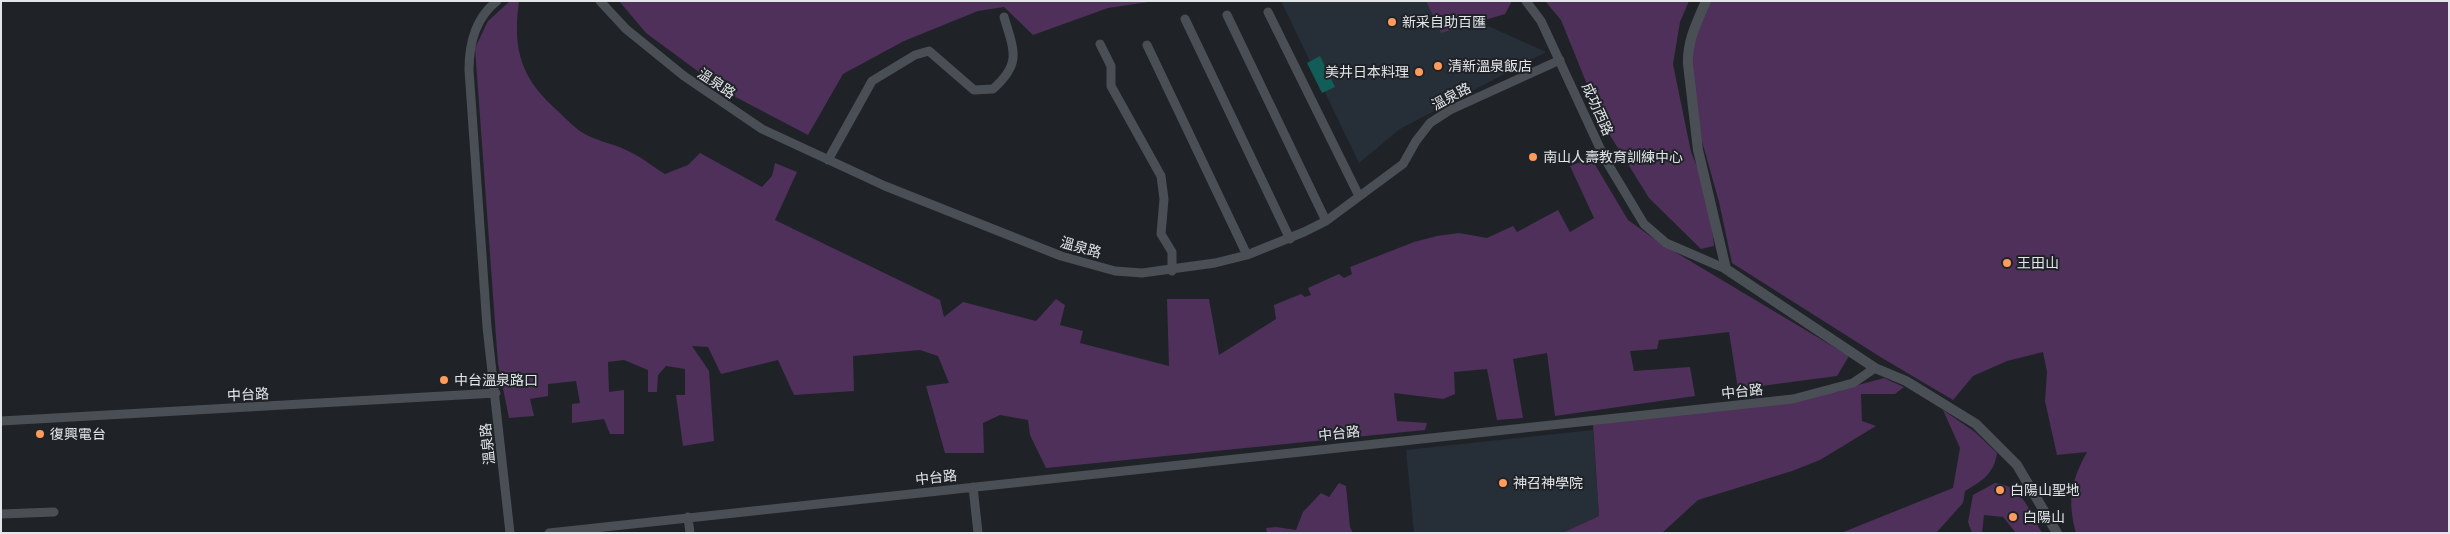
<!DOCTYPE html>
<meta charset="utf-8">
<style>
body{margin:0}
#map{position:relative;width:2450px;height:534px;overflow:hidden;background:#1f2328;font-family:Georgia,serif}
canvas{display:block}
.frame{position:absolute;inset:0;border:2px solid #e3e6e9;pointer-events:none}
</style>
<div id="map">
<canvas width="2450" height="534"></canvas>
<div class="frame"></div>
</div>
<script>
const ctx = document.querySelector('canvas').getContext('2d');
ctx.lineJoin = 'round';
function paint(path, color) { ctx.fillStyle = color; ctx.fill(path, 'evenodd'); }
function strokePath(path, color, width, dash) { ctx.strokeStyle = color; ctx.lineWidth = width; ctx.lineCap = dash ? 'butt' : 'round'; ctx.setLineDash(dash || []); ctx.stroke(path); }
function drawText(font, color, halo, rows, align = 'center') {
  ctx.font = font + ' Georgia,"Noto Sans TC",serif'; ctx.lineWidth = 4; ctx.setLineDash([]); ctx.textBaseline = 'middle'; ctx.strokeStyle = halo; ctx.fillStyle = color; for (const [text, x, y, turn = 0] of rows) {
    ctx.save(); ctx.translate(x, y); ctx.rotate((+turn || 0) * Math.PI / 180); ctx.textAlign = isNaN(turn) ? turn : align; if (halo) ctx.strokeText(text, 0, 0); ctx.fillText(text, 0, 0); ctx.restore();
  }
}
paint(new Path2D(`
 M 1281,1 L 1446,1 L 1484,24 L 1546,52 L 1400,129 L 1359,163 Z
 M 1593,430 L 1599,516 L 1562,533 L 1414,533 L 1406,450 Z`), '#262e38');
paint(new Path2D(`
 M 510,1 L 519,1 C 512,52 522,80 560,113 C 567,120 575,128 583,133 C 596,141 612,143 626,150 C 640,156 652,166 665,174 L 688,165 L 700,153 L 762,187 L 772,176 L 775,163 L 797,172 L 775,220 L 940,300 L 944,317 L 963,302 L 1036,321 L 1056,299 L 1065,305 L 1060,325 L 1083,331 L 1080,343 L 1169,366 L 1167,299 L 1209,299 L 1219,355 L 1276,319 L 1274,305 L 1301,294 L 1305,297 L 1311,295 L 1308,288 L 1339,274 L 1344,278 L 1352,274 L 1350,267 L 1414,242 L 1437,236 L 1459,233 L 1487,238 L 1513,226 L 1517,232 L 1558,210 L 1570,232 L 1594,218 L 1570,166 L 1591,158 L 1628,220 L 1660,243 L 1849,356 L 1837,376 L 1738,389 L 1729,332 L 1659,340 L 1657,349 L 1630,351 L 1634,371 L 1690,367 L 1695,396 L 1555,416 L 1547,353 L 1513,359 L 1523,418 L 1497,420 L 1487,369 L 1454,372 L 1455,394 L 1443,399 L 1394,393 L 1397,421 L 1427,423 L 1425,430 L 1046,468 L 1030,435 L 1028,420 L 1000,415 L 983,423 L 984,453 L 945,453 L 926,386 L 949,383 L 938,356 L 920,350 L 853,356 L 854,391 L 794,395 L 778,360 L 721,374 L 708,347 L 692,346 L 709,371 L 714,441 L 683,446 L 676,395 L 685,395 L 685,369 L 666,366 L 658,375 L 657,392 L 648,392 L 648,370 L 624,360 L 608,362 L 609,392 L 624,390 L 624,434 L 610,434 L 604,419 L 572,423 L 572,404 L 580,403 L 576,381 L 548,384 L 548,396 L 530,399 L 534,416 L 509,418 L 498,364 L 475,48 L 488,21 Z
 M 619,1 L 1155,1 L 1108,8 L 1033,35 L 1004,7 L 978,11 L 904,41 L 843,74 L 808,135 L 726,92 L 646,33 Z
 M 1426,1 L 1512,1 L 1505,14 L 1441,33 Z
 M 1545,1 L 1689,1 L 1680,22 L 1673,64 L 1691,152 L 1708,193 L 1714,246 L 1701,249 L 1649,198 L 1603,124 L 1561,20 Z
 M 1702,1 L 2449,1 L 2449,533 L 2076,533 C 2067,500 2071,481 2087,452 L 2057,455 L 2045,401 L 2047,372 L 2043,352 L 2007,361 L 1973,376 L 1953,400 L 1882,358 L 1732,263 L 1719,202 L 1690,98 L 1686,40 Z
 M 1884,378 L 1904,387 L 1895,394 L 1861,394 L 1862,421 L 1876,426 L 1820,460 L 1792,471 L 1698,500 L 1662,533 L 1562,533 L 1599,516 L 1593,425 L 1625,419 L 1795,402 Z
 M 1943,410 L 1975,432 L 1997,453 C 1994,474 1982,481 1965,491 L 1963,503 L 1936,533 L 1841,533 L 1953,488 L 1960,448 Z
 M 1339,483 L 1346,486 L 1350,527 L 1353,533 L 1267,533 L 1266,528 L 1276,527 L 1296,530 L 1303,512 L 1321,493 L 1329,497 Z
 M 1995,483 C 2023,486 2029,511 2042,533 L 2016,533 L 2003,517 L 1984,515 L 1982,533 L 1972,533 L 1968,522 L 1973,495 Z`), '#4e305a');
paint(new Path2D(`
 M 1320,56 L 1335,87 L 1322,93 L 1307,63 Z`), '#125d58');
strokePath(new Path2D(`
 M 497,1 C 475,18 469,44 469,70 L 487,327 L 510,533
 M 600,1 L 626,29 L 684,76 L 762,129 L 885,186 L 1061,256 L 1115,271 L 1142,273 L 1215,263 L 1247,255 L 1304,232 L 1326,221 L 1403,164 L 1416,141 L 1430,123 L 1450,110 L 1560,60
 M 1526,1 L 1541,21 L 1605,159 L 1644,224 L 1666,243 L 1726,269
 M 1268,12 L 1359,196
 M 1227,15 L 1326,221
 M 1185,19 L 1290,239
 M 1100,44 L 1111,66 L 1111,86 L 1161,176 L 1164,199 L 1161,234 L 1172,252 L 1172,271
 M 1147,45 L 1247,255
 M 828,160 L 872,81 L 915,55 L 929,51 L 974,90 L 993,89 C 1022,63 1014,51 1004,17
 M 1,421 L 496,393
 M 973,487 L 978,533
 M 1,514 L 54,512
 M 688,517 L 690,533
 M 549,533 L 1793,399 L 1853,383 L 1875,368`), '#4a4f55', 9);
strokePath(new Path2D(`
 M 1706,1 C 1697,22 1687,41 1688,64 L 1698,150 L 1726,269 L 1875,368 L 1906,381 L 1976,424 L 2017,465 L 2057,533`), '#4a4f55', 10);
for (const [x, y, r, color] of [
 [1392,22,5,"#ff9b5b"],
 [1438,66,5,"#ff9b5b"],
 [1419,72,5,"#ff9b5b"],
 [1533,157,5,"#ff9b5b"],
 [2007,263,5,"#ff9b5b"],
 [444,380,5,"#ff9b5b"],
 [40,434,5,"#ff9b5b"],
 [1503,483,5,"#ff9b5b"],
 [2000,490,5,"#ff9b5b"],
 [2013,517,5,"#ff9b5b"]
]) { const dot = new Path2D(); dot.arc(x, y, r, 0, 2 * Math.PI); ctx.fillStyle = color; ctx.fill(dot); strokePath(dot, '#1f2328', 2); }
drawText('14px', '#e3e6e9', '#1f2328', [
 ["新采自助百匯",1402,22],
 ["清新溫泉飯店",1448,66],
 ["美井日本料理",1409,72,"right"],
 ["南山人壽教育訓練中心",1543,157],
 ["王田山",2017,263],
 ["中台溫泉路口",454,380],
 ["復興電台",50,434],
 ["神召神學院",1513,483],
 ["白陽山聖地",2010,490],
 ["白陽山",2023,517]
], 'left');
drawText('14px', '#e3e6e9', '#1f2328', [
 ["溫泉路",717,83,34],
 ["溫泉路",1451,96,-28],
 ["成功西路",1598,109,66],
 ["溫泉路",1081,247,16],
 ["中台路",1742,391,-6],
 ["中台路",248,394,-3],
 ["中台路",1339,433,-6],
 ["溫泉路",487,444,-96],
 ["中台路",936,477,-6]
]);
</script>
